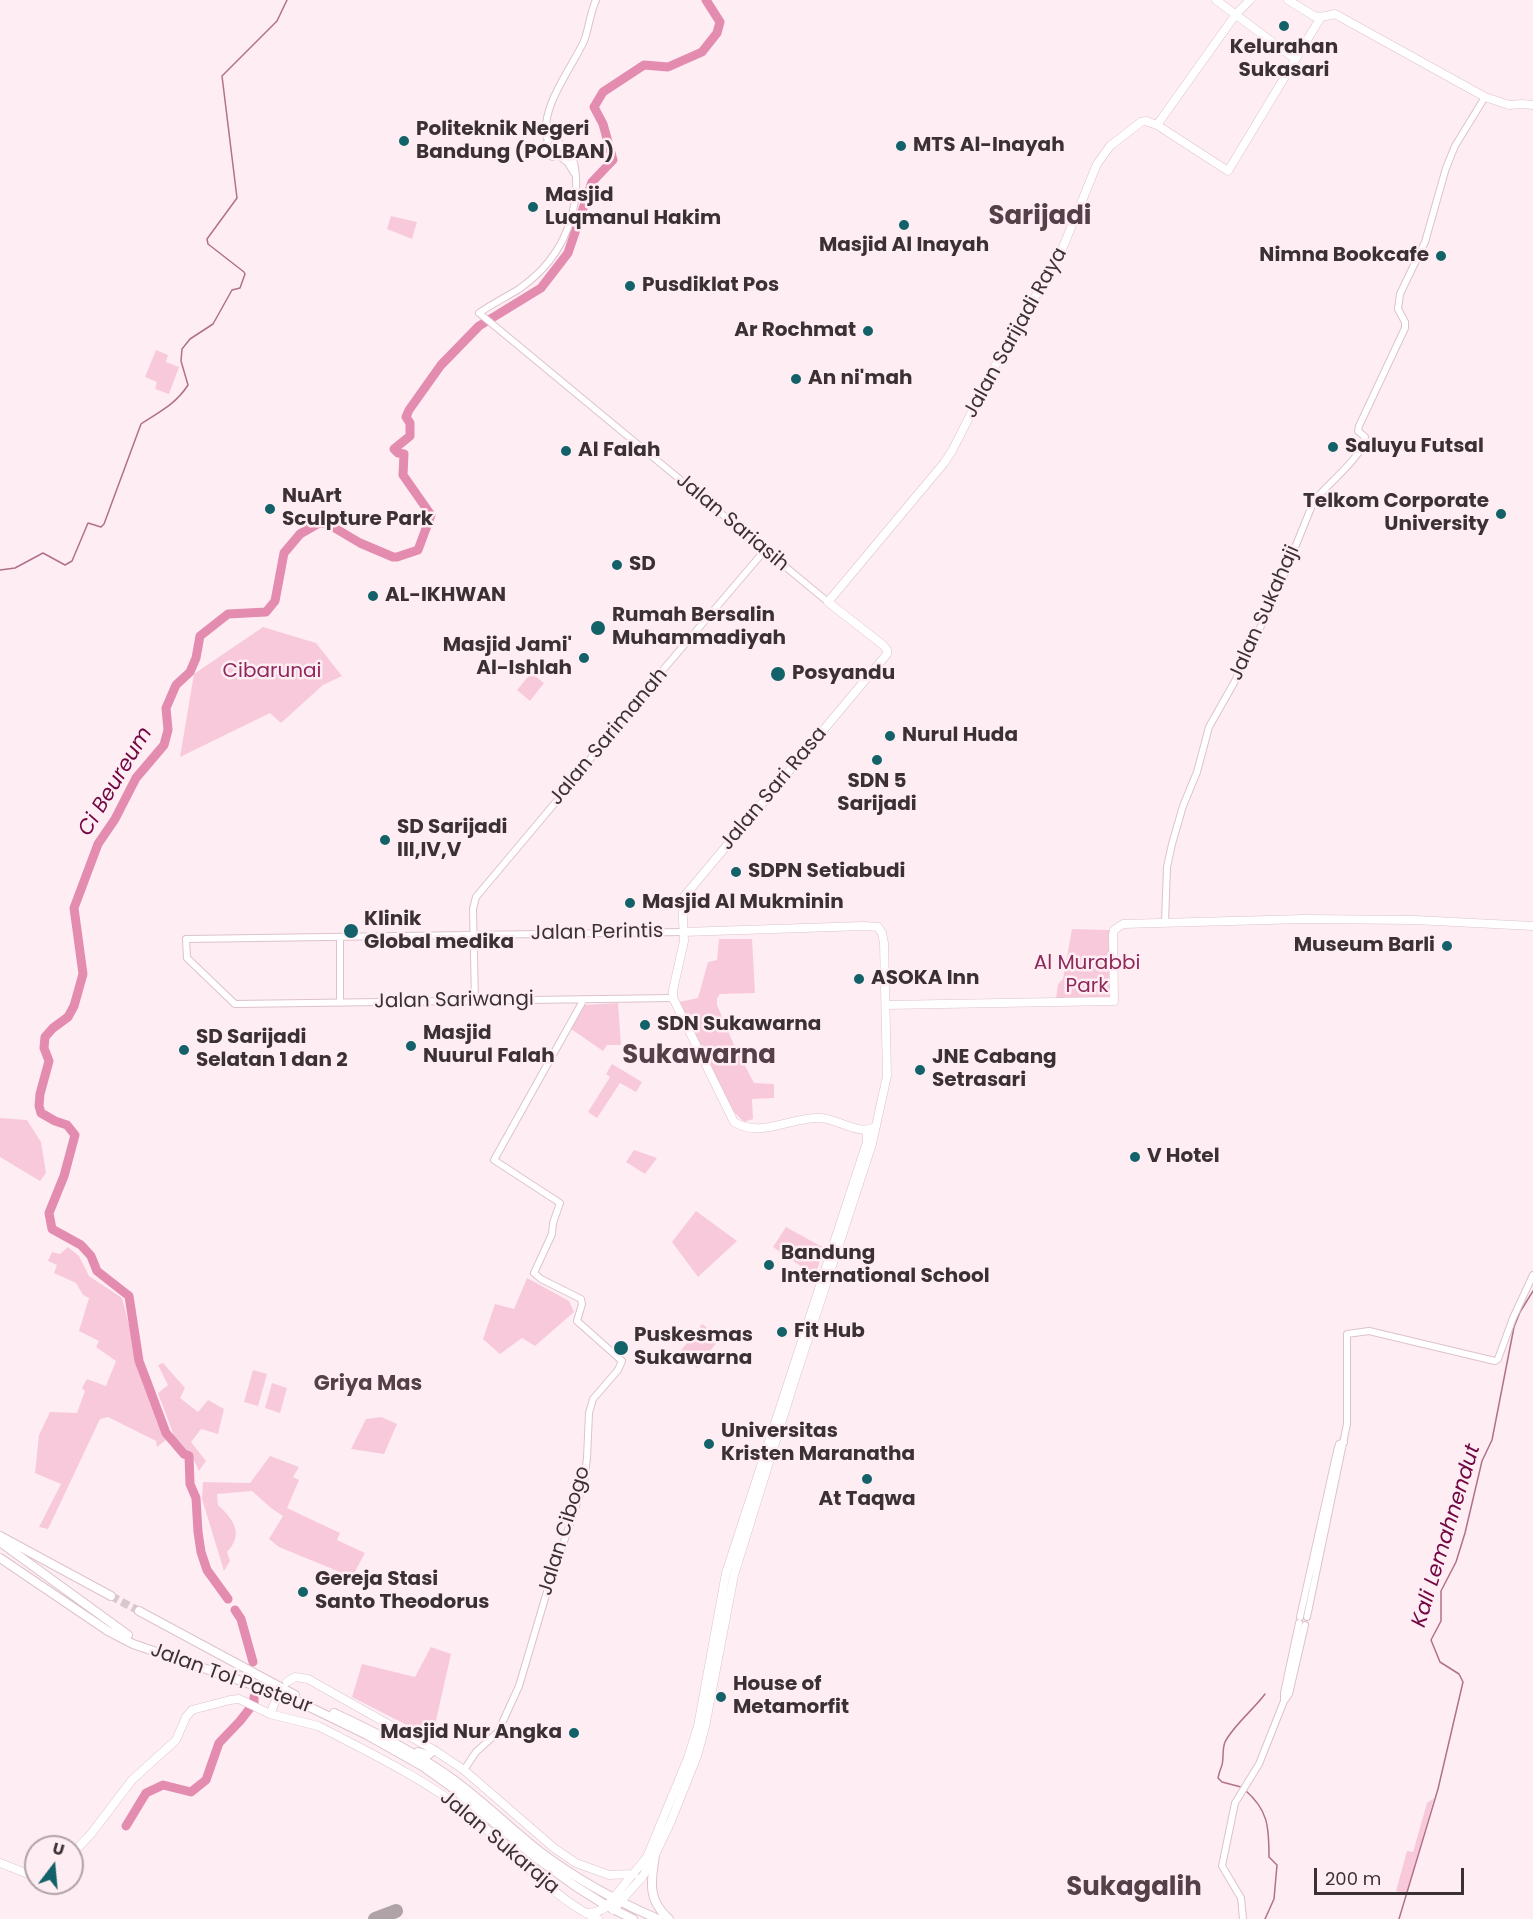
<!DOCTYPE html>
<style>
body{margin:0}
#map{position:relative;width:1533px;height:1919px;overflow:hidden;background:#feeef3;font-family:Poppins,sans-serif}
canvas{display:block}
.north{position:absolute;left:24px;top:1835px;width:60px;height:60px;box-sizing:border-box;background:#feeef3;border:2px solid #b0a2a7;border-radius:50%;rotate:16deg;font-size:16px;font-weight:700;line-height:24px;text-align:center;color:#3b3135}
.north::after{content:'';display:block;margin:auto;width:21px;height:27px;background:#136269;clip-path:polygon(50% 0,100% 100%,50% 72%,0 100%)}
.scale{position:absolute;left:1314px;top:1868px;width:150px;height:27px;box-sizing:border-box;border:3px solid #3b3135;border-top:0;padding-left:8px;font-size:18px;line-height:21px;white-space:nowrap;color:#3b3135;-webkit-text-stroke:4px #feeef3;paint-order:stroke}
</style>
<div id="map">
<canvas width="1533" height="1919"></canvas>
<div class="north">U</div>
<div class="scale">200 m</div>
</div>
<script>
const ctx = document.querySelector('canvas').getContext('2d');
ctx.lineJoin = 'round';
function paint(path, color) { ctx.fillStyle = color; ctx.fill(path, 'evenodd'); }
function strokePath(path, color, width, dash) { ctx.strokeStyle = color; ctx.lineWidth = width; ctx.lineCap = dash ? 'butt' : 'round'; ctx.setLineDash(dash || []); ctx.stroke(path); }
function drawText(font, color, halo, rows, align = 'center') {
  ctx.font = font + ' Poppins,sans-serif'; ctx.lineWidth = 5; ctx.setLineDash([]); ctx.textBaseline = 'middle'; ctx.strokeStyle = halo; ctx.fillStyle = color; for (const [text, x, y, turn = 0] of rows) {
    ctx.save(); ctx.translate(x, y); ctx.rotate((+turn || 0) * Math.PI / 180); ctx.textAlign = isNaN(turn) ? turn : align; if (halo) ctx.strokeText(text, 0, 0); ctx.fillText(text, 0, 0); ctx.restore();
  }
}
paint(new Path2D(`
 M 391,216 L 417,222 L 412,239 L 387,229 Z
 M 156,350 L 168,355 L 166,362 L 179,367 L 169,394 L 155,389 L 157,382 L 145,377 Z
 M 263,627 L 316,643 L 342,676 L 323,685 L 281,723 L 270,713 L 180,757 L 194,674 Z
 M 531,673 L 544,683 L 530,701 L 517,690 Z
 M 1072,929 L 1110,930 L 1110,998 L 1056,999 L 1058,984 L 1063,979 Z
 M 719,939 L 752,939 L 755,993 L 720,994 L 717,998 L 717,1005 L 734,1045 L 754,1083 L 774,1084 L 774,1098 L 752,1099 L 753,1119 L 744,1122 L 733,1111 L 679,1002 L 698,998 L 708,962 L 717,960 Z
 M 618,1003 L 621,1045 L 607,1045 L 603,1051 L 571,1029 L 584,1005 Z
 M 612,1064 L 642,1082 L 636,1092 L 620,1083 L 597,1118 L 588,1112 L 610,1077 L 606,1074 Z
 M 0,1118 L 27,1120 L 41,1142 L 46,1173 L 40,1181 L 0,1157 Z
 M 634,1150 L 657,1158 L 645,1174 L 626,1162 Z
 M 696,1211 L 737,1241 L 698,1277 L 672,1242 Z
 M 786,1227 L 824,1248 L 815,1276 L 773,1247 Z
 M 68,1247 L 79,1256 L 89,1276 L 122,1298 L 141,1371 L 166,1440 L 157,1447 L 156,1441 L 108,1417 L 100,1419 L 48,1529 L 39,1527 L 61,1484 L 35,1473 L 39,1435 L 50,1412 L 77,1413 L 85,1391 L 82,1388 L 87,1379 L 106,1386 L 116,1361 L 96,1347 L 99,1341 L 79,1331 L 89,1298 L 83,1295 L 76,1283 L 54,1273 L 57,1265 L 48,1261 L 52,1252 L 60,1254 Z
 M 527,1278 L 569,1301 L 574,1312 L 535,1346 L 522,1338 L 500,1354 L 483,1339 L 495,1304 L 514,1309 Z
 M 702,1324 L 720,1338 L 697,1368 L 679,1353 Z
 M 163,1363 L 185,1388 L 180,1398 L 198,1412 L 208,1400 L 224,1409 L 218,1434 L 201,1429 L 191,1442 L 206,1461 L 199,1471 L 192,1456 L 174,1436 L 158,1393 L 168,1385 L 158,1365 Z
 M 253,1370 L 267,1374 L 258,1406 L 244,1402 Z
 M 272,1383 L 287,1388 L 280,1413 L 265,1408 Z
 M 381,1417 L 397,1424 L 384,1454 L 351,1449 L 366,1419 Z
 M 270,1456 L 299,1467 L 293,1477 L 299,1480 L 287,1508 L 340,1533 L 337,1540 L 365,1553 L 352,1577 L 279,1547 L 269,1539 L 283,1516 L 271,1508 L 252,1491 L 217,1494 L 218,1505 C 234,1520 244,1534 227,1552 L 230,1561 L 224,1571 L 202,1499 L 203,1482 L 250,1483 Z
 M 431,1647 L 451,1654 L 432,1738 L 352,1697 L 362,1664 L 415,1677 Z
 M 1434,1798 L 1406,1894 L 1396,1891 L 1407,1851 L 1413,1852 L 1427,1803 Z`), '#f8c9da');
strokePath(new Path2D(`
 M 0,570 L 15,568 L 43,553 L 65,565 L 72,561 L 88,523 L 101,527 L 104,524 L 141,424 C 159,412 176,404 188,385 L 181,361 L 182,349 L 190,339 L 213,324 L 232,290 L 240,288 L 245,274 L 244,272 L 208,244 L 207,239 L 237,198 L 222,76 L 277,21 L 287,0
 M 1241,1787 L 1222,1782 L 1218,1778 C 1219,1773 1220,1770 1222,1765 C 1224,1757 1222,1749 1225,1742 C 1233,1726 1254,1709 1265,1694
 M 1245,1790 C 1268,1810 1269,1826 1269,1857 L 1277,1865 L 1274,1899 L 1265,1919
 M 1399,1919 L 1438,1789 L 1463,1682 L 1459,1674 L 1440,1662 L 1431,1640 L 1441,1621 L 1441,1591 L 1456,1562 L 1465,1533 L 1482,1461 L 1492,1440 L 1514,1327 L 1520,1312 L 1533,1291`), '#b1708b', 1.5);
strokePath(new Path2D(`
 M 228,1599 L 207,1570 L 201,1552 L 198,1532 L 196,1498 L 190,1484 L 189,1456 L 184,1454 L 166,1433 L 147,1382 L 139,1361 L 129,1296 L 97,1271 L 91,1256 L 81,1245 L 52,1229 L 49,1213 L 64,1176 L 75,1135 L 67,1125 L 55,1121 L 41,1113 L 39,1106 L 40,1094 L 49,1061 L 44,1048 L 45,1037 L 53,1028 L 68,1017 L 74,1006 L 83,974 L 74,908 L 98,844 L 115,819 L 136,778 L 164,745 L 168,730 L 166,708 L 176,685 L 190,672 L 196,658 L 200,636 L 228,614 L 266,612 L 275,601 L 284,553 L 300,534 L 319,523 L 328,524 L 360,543 L 393,557 L 397,557 L 418,550 L 431,515 L 403,475 L 404,454 L 398,453 L 394,449 L 410,436 L 410,423 L 406,417 L 409,410 L 441,365 L 479,326 L 541,288 L 568,253 L 592,182 L 613,160 L 603,124 L 594,107 L 603,92 L 644,65 L 668,67 L 702,52 L 717,33 L 720,22 L 706,0
 M 235,1610 L 241,1619 L 253,1662
 M 126,1826 L 146,1793 L 163,1785 L 191,1792 L 206,1780 L 219,1743 L 240,1721 L 254,1703 L 254,1697`), '#e48bb0', 9);
strokePath(new Path2D(`
 M 375,1919 L 396,1911`), '#b0a3a8', 14);
strokePath(new Path2D(`
 M 111,1596 L 139,1611`), '#d7c8cd', 8, [8, 4]);
const minor = new Path2D(`
 M 546,123 L 555,139
 M 555,139 L 558,141 L 562,147 L 569,150 C 577,164 577,185 575,201 C 569,238 551,267 519,289 C 506,297 492,304 479,313 L 828,602
 M 548,141 C 537,111 572,68 584,41 C 589,28 590,13 596,0
 M 548,141 L 544,146 L 546,154 L 553,157 L 558,155
 M 558,155 L 568,163 L 574,173
 M 1165,922 L 1167,867 L 1172,844 L 1183,806 L 1197,772 L 1209,727 L 1235,681 L 1277,592 L 1313,503 C 1325,485 1363,458 1365,437 L 1358,431 L 1359,426 L 1405,328 L 1405,322 L 1398,309 L 1400,294 L 1425,242 L 1446,168 L 1455,146 L 1485,97
 M 340,937 L 340,1003
 M 673,998 L 235,1004 L 187,958 L 186,939 L 683,932
 M 475,1001 L 473,909 L 476,897 L 560,797 L 634,704 L 765,550
 M 1300,1617 L 1337,1451 L 1339,1444 L 1344,1442
 M 1307,1617 L 1347,1424 L 1347,1334 L 1369,1331 L 1495,1361 L 1498,1359 L 1513,1318 L 1533,1275
 M 1284,1700 L 1284,1693 L 1299,1623
 M 464,1770 L 476,1752 L 498,1732 L 519,1686 L 546,1595 L 584,1482 L 587,1458 L 589,1413 L 593,1399 L 618,1370 L 622,1361 L 577,1321 L 582,1304 L 581,1299 L 541,1279 L 534,1273 L 552,1234 L 553,1223 L 560,1203 L 494,1160 L 584,999
 M 1243,1919 L 1241,1898 L 1222,1866 L 1235,1803 L 1259,1764 L 1284,1701 L 1289,1694 L 1305,1625`);
const major = new Path2D(`
 M 1216,0 L 1295,59
 M 1288,0 L 1314,16 L 1321,17 L 1335,14 L 1485,97 L 1509,105 L 1522,104 L 1533,105
 M 1157,125 L 1236,14 L 1250,0
 M 886,1005 L 1114,1001 L 1113,935 L 1114,930 L 1123,924 L 1304,919 L 1415,920 L 1533,926
 M 875,1127 C 860,1136 838,1119 821,1118 C 792,1116 761,1139 734,1122 L 673,998 L 673,990 L 684,941 L 682,899 L 887,654 L 887,650 L 883,645 L 828,602 L 944,463 L 952,451 L 994,368 L 1061,252 L 1097,164 L 1110,146 L 1141,122 L 1146,121 L 1157,125 L 1228,171 L 1321,17
 M 287,1682 L 295,1677 L 308,1679 L 434,1750 L 464,1770 L 554,1848 L 576,1863 L 609,1875 L 634,1874
 M 270,1714 L 276,1700
 M 72,1854 L 91,1834 L 132,1780 L 176,1740 L 186,1717 L 192,1710 L 230,1700 L 239,1699 L 270,1714 L 318,1726 L 332,1733 C 378,1757 425,1780 466,1812 C 507,1844 552,1899 598,1919
 M 0,1863 L 36,1877
 M 613,1910 L 643,1876 L 655,1855 L 671,1821 L 697,1756 L 705,1727 L 734,1575 L 794,1382 L 872,1144 L 887,1076 L 884,943 L 882,933 L 878,927 L 864,926 L 683,932
 M 586,1913 L 596,1912 L 605,1908 L 647,1857 L 688,1758 L 698,1726 L 726,1573 L 867,1142 L 867,1133 L 865,1130`);
const highway = new Path2D(`
 M 0,1536 L 111,1596
 M 0,1542 L 128,1635
 M 0,1558 L 108,1631 L 133,1644 L 291,1698 L 367,1735 L 422,1766 L 450,1786 L 535,1857 L 575,1886 L 607,1906 L 633,1919
 M 139,1611 L 295,1695
 M 334,1713 C 375,1732 417,1753 454,1780 C 484,1802 510,1828 539,1851 C 576,1879 616,1901 658,1919
 M 418,1752 L 428,1755 L 434,1750
 M 655,1855 C 651,1881 647,1900 669,1919`);
strokePath(minor, '#ddc2cc', 8);
strokePath(major, '#ddc2cc', 9);
strokePath(highway, '#ddc2cc', 10);
strokePath(minor, '#fff', 6);
strokePath(major, '#fff', 8);
strokePath(highway, '#fff', 8);
for (const [x, y, r, color] of [
 [1284,26,6,"#136269"],
 [404,141,6,"#136269"],
 [901,146,6,"#136269"],
 [533,207,6,"#136269"],
 [904,225,6,"#136269"],
 [1441,256,6,"#136269"],
 [630,286,6,"#136269"],
 [868,331,6,"#136269"],
 [796,379,6,"#136269"],
 [1333,447,6,"#136269"],
 [566,451,6,"#136269"],
 [270,509,6,"#136269"],
 [1501,514,6,"#136269"],
 [617,565,6,"#136269"],
 [373,596,6,"#136269"],
 [598,628,8,"#136269"],
 [584,658,6,"#136269"],
 [778,674,8,"#136269"],
 [890,736,6,"#136269"],
 [877,760,6,"#136269"],
 [385,840,6,"#136269"],
 [736,872,6,"#136269"],
 [630,903,6,"#136269"],
 [351,931,8,"#136269"],
 [1447,946,6,"#136269"],
 [859,979,6,"#136269"],
 [645,1025,6,"#136269"],
 [411,1046,6,"#136269"],
 [184,1050,6,"#136269"],
 [920,1070,6,"#136269"],
 [1135,1157,6,"#136269"],
 [769,1265,6,"#136269"],
 [782,1332,6,"#136269"],
 [621,1348,8,"#136269"],
 [709,1444,6,"#136269"],
 [867,1479,6,"#136269"],
 [303,1592,6,"#136269"],
 [721,1697,6,"#136269"],
 [574,1733,6,"#136269"]
]) { const dot = new Path2D(); dot.arc(x, y, r, 0, 2 * Math.PI); ctx.fillStyle = color; ctx.fill(dot); strokePath(dot, '#feeef3', 2); }
drawText('bold 20px', '#3b3135', '#feeef3', [
 ["Kelurahan",1284,48,"center"],
 ["Sukasari",1284,71,"center"],
 ["Politeknik Negeri",416,130],
 ["Bandung (POLBAN)",416,153],
 ["MTS Al-Inayah",913,146],
 ["Masjid",545,196],
 ["Luqmanul Hakim",545,219],
 ["Masjid Al Inayah",904,246,"center"],
 ["Nimna Bookcafe",1429,256,"right"],
 ["Pusdiklat Pos",642,286],
 ["Ar Rochmat",856,331,"right"],
 ["An ni'mah",808,379],
 ["Saluyu Futsal",1345,447],
 ["Al Falah",578,451],
 ["NuArt",282,497],
 ["Sculpture Park",282,520],
 ["Telkom Corporate",1489,502,"right"],
 ["University",1489,525,"right"],
 ["SD",629,565],
 ["AL-IKHWAN",385,596],
 ["Rumah Bersalin",612,616],
 ["Muhammadiyah",612,639],
 ["Masjid Jami'",572,646,"right"],
 ["Al-Ishlah",572,669,"right"],
 ["Posyandu",792,674],
 ["Nurul Huda",902,736],
 ["SDN 5",877,782,"center"],
 ["Sarijadi",877,805,"center"],
 ["SD Sarijadi",397,828],
 ["III,IV,V",397,851],
 ["SDPN Setiabudi",748,872],
 ["Masjid Al Mukminin",642,903],
 ["Klinik",364,920],
 ["Global medika",364,943],
 ["Museum Barli",1435,946,"right"],
 ["ASOKA Inn",871,979],
 ["SDN Sukawarna",657,1025],
 ["Masjid",423,1034],
 ["Nuurul Falah",423,1057],
 ["SD Sarijadi",196,1038],
 ["Selatan 1 dan 2",196,1061],
 ["JNE Cabang",932,1058],
 ["Setrasari",932,1081],
 ["V Hotel",1147,1157],
 ["Bandung",781,1254],
 ["International School",781,1277],
 ["Fit Hub",794,1332],
 ["Puskesmas",634,1336],
 ["Sukawarna",634,1359],
 ["Universitas",721,1432],
 ["Kristen Maranatha",721,1455],
 ["At Taqwa",867,1500,"center"],
 ["Gereja Stasi",315,1580],
 ["Santo Theodorus",315,1603],
 ["House of",733,1685],
 ["Metamorfit",733,1708],
 ["Masjid Nur Angka",562,1733,"right"]
], 'left');
drawText('20px', '#3b3135', '#feeef3', [
 ["Jalan Sarijadi Raya",1016,333,-61],
 ["Jalan Sariasih",732,523,40],
 ["Jalan Sukahaji",1265,613,-66],
 ["Jalan Sarimanah",609,737,-50],
 ["Jalan Sari Rasa",774,789,-50],
 ["Jalan Perintis",597,933,-1],
 ["Jalan Sariwangi",454,1001,-1],
 ["Jalan Cibogo",565,1531,-73],
 ["Jalan Tol Pasteur",231,1679,20],
 ["Jalan Sukaraja",499,1843,40]
]);
drawText('20px', '#8f285b', '#feeef3', [
 ["Cibarunai",272,672],
 ["Al Murabbi",1087,964],
 ["Park",1087,987]
]);
drawText('italic 21px', '#720543', '#feeef3', [
 ["Ci Beureum",116,782,-59],
 ["Kali Lemahnendut",1447,1536,-73]
]);
drawText('bold 21px', '#553f48', '#feeef3', [
 ["Griya Mas",368,1385]
]);
drawText('bold 26px', '#553f48', '#feeef3', [
 ["Sarijadi",1040,217],
 ["Sukawarna",699,1056],
 ["Sukagalih",1134,1888]
]);
</script>
